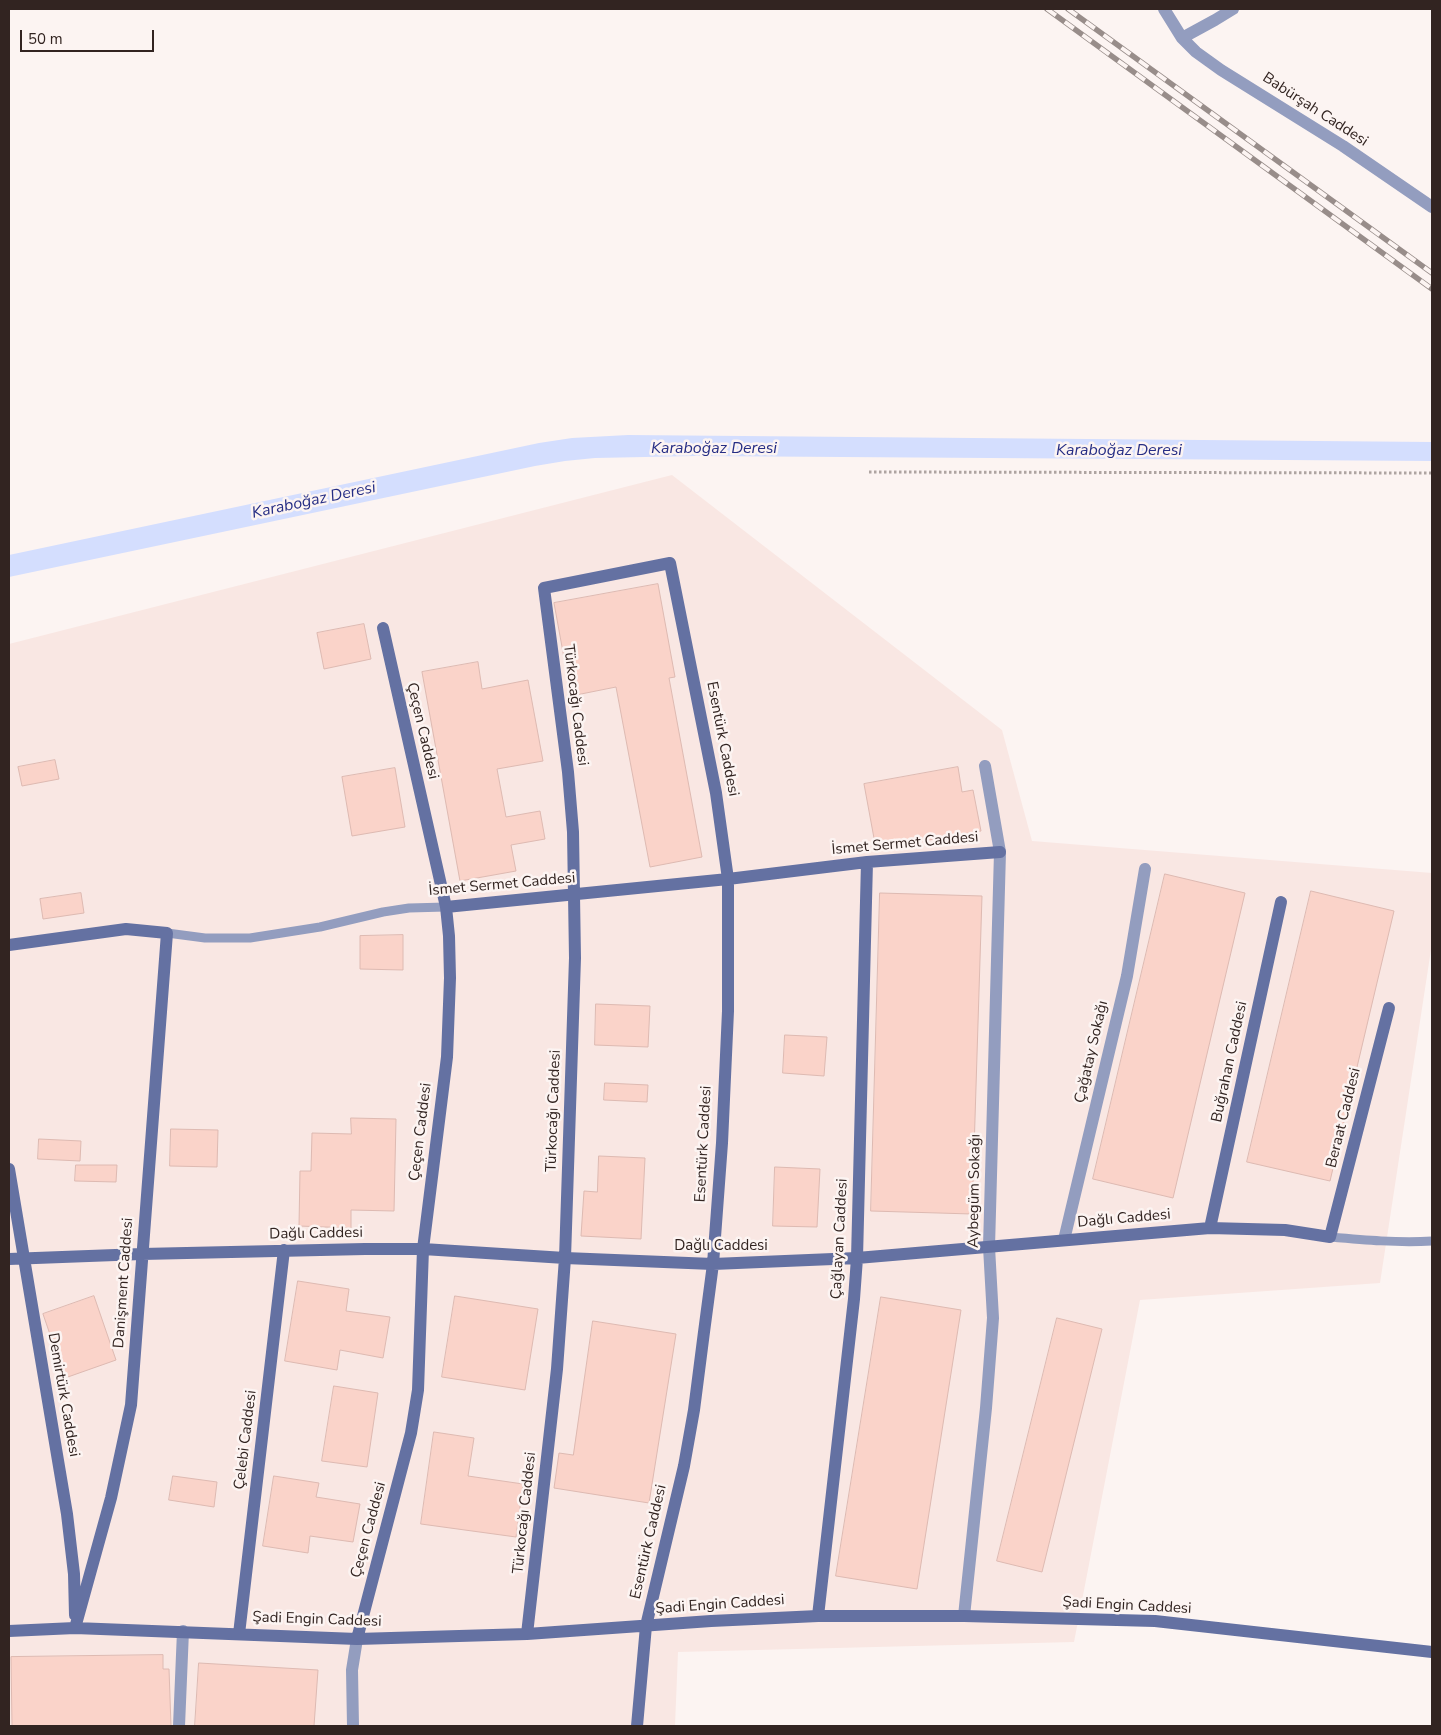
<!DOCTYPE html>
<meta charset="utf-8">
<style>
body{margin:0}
#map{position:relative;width:1441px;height:1735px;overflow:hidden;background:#fcf4f2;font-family:"Nunito Sans",sans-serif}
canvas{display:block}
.frame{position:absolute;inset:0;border:10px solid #322421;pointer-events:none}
.scale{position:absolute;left:20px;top:30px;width:134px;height:22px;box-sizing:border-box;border:2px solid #322421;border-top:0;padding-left:6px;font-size:15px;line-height:18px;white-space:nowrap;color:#322421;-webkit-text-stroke:4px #fcf4f2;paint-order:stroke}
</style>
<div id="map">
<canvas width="1441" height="1735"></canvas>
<div class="frame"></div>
<div class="scale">50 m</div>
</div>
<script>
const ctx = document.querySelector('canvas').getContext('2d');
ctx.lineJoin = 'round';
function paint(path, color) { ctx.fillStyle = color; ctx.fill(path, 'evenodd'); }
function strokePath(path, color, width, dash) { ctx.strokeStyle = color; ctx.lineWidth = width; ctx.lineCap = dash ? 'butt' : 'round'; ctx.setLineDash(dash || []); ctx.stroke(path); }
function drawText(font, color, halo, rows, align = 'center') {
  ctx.font = font + ' "Nunito Sans",sans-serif'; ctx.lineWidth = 5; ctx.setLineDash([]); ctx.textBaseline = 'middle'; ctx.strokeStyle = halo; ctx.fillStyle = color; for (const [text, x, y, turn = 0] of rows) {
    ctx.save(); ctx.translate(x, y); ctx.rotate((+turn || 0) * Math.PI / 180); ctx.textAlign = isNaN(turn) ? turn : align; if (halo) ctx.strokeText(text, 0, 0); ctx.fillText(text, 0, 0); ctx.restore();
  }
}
paint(new Path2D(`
 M 672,475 L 1002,730 L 1032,841 L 1432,873 L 1432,943 L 1380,1283 L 1140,1300 L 1074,1642 L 678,1652 L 675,1726 L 9,1726 L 9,644 Z`), '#f9e7e3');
paint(new Path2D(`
 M 628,435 L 1432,442 L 1432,461 L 695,456 L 595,458 L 565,461 L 535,466 L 9,577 L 9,555 L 539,443 L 572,438 Z`), '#d4defe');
const building = new Path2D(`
 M 658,584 L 675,677 L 669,678 L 702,857 L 650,867 L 616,687 L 571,696 L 554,603 Z
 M 364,624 L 371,659 L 324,669 L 317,633 Z
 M 478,662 L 482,689 L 528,680 L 543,761 L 497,769 L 506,817 L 540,811 L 545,839 L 511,845 L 516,871 L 460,881 L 422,672 Z
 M 55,760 L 59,779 L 22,786 L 18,767 Z
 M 958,767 L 962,792 L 973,790 L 981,831 L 876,849 L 864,784 Z
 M 395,768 L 405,827 L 352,836 L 342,777 Z
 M 1165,874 L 1245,893 L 1173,1198 L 1093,1179 Z
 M 1311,891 L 1394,911 L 1330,1181 L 1247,1162 Z
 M 81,893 L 84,913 L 43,919 L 40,899 Z
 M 880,893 L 982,896 L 972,1214 L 871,1211 Z
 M 403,935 L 403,970 L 360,969 L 360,936 Z
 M 596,1004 L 650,1006 L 648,1047 L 595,1045 Z
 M 785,1035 L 827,1037 L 824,1076 L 783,1073 Z
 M 605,1083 L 648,1085 L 647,1102 L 604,1100 Z
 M 351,1118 L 396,1119 L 394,1211 L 351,1210 L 351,1228 L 299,1226 L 300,1171 L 311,1171 L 312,1133 L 351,1134 Z
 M 171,1129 L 218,1130 L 217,1167 L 170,1166 Z
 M 39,1139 L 81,1141 L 80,1161 L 38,1159 Z
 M 599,1156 L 645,1158 L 641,1239 L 581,1236 L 584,1191 L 597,1192 Z
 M 76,1165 L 117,1165 L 116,1182 L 75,1181 Z
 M 775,1167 L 820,1169 L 817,1227 L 773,1226 Z
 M 298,1281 L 349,1289 L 346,1311 L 390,1317 L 383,1358 L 340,1350 L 337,1370 L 285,1361 Z
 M 94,1296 L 116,1360 L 65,1378 L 43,1314 Z
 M 455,1296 L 538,1309 L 525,1390 L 442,1377 Z
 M 881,1297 L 961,1310 L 917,1589 L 836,1576 Z
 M 1057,1318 L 1102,1329 L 1042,1572 L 997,1561 Z
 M 593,1321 L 676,1334 L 649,1503 L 554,1488 L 559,1453 L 573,1455 Z
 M 334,1386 L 378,1393 L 367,1467 L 322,1461 Z
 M 434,1432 L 474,1438 L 468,1476 L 523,1484 L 516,1537 L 421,1524 Z
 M 173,1476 L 217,1482 L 214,1507 L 169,1500 Z
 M 274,1476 L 319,1483 L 316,1497 L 360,1504 L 353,1542 L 310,1536 L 308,1553 L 263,1546 Z
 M 163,1655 L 163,1669 L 169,1669 L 171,1726 L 12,1726 L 11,1657 Z
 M 199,1663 L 318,1670 L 314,1726 L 195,1726 Z`);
paint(building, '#fad3c9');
strokePath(building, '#debab2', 1);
strokePath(new Path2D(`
 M 869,472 L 1432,473`), '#aea4a1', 3, [2.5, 2.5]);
strokePath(new Path2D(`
 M 167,933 L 205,938 L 250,938 L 320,927 L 383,912 L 409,908 L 446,907
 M 1330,1237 C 1364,1240 1398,1243 1432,1241`), '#939dbf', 9);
strokePath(new Path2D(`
 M 1164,9 L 1182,38 L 1196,52 L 1221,70 L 1343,146 L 1432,207
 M 1182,38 L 1215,20 L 1233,9
 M 1064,1240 L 1127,976 L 1145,869
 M 964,1616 L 986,1408 L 993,1318 L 989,1247 L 1000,852 L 985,766
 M 179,1726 L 183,1631
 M 353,1726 L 352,1670 L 357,1639`), '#939dbf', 12);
strokePath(new Path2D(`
 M 446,907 L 728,879 L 867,862 L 1000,852
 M 9,945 L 126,929 L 167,933 L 131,1405 L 111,1498 L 75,1628
 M 9,1169 L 67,1514 L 74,1574 L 75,1615
 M 1210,1228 L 1281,902
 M 9,1259 L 142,1254 L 365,1249 L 423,1249 L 565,1258 L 713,1264 L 857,1258 L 1210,1228 L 1285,1230 L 1330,1237 L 1389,1008
 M 818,1616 L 854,1299 L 857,1258 L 867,862
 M 9,1631 L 75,1628 L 357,1639 L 527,1634 L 711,1621 L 818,1616 L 964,1616 L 1155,1621 L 1432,1652
 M 239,1634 L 284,1250
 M 527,1634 L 557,1369 L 565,1258 L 575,958 L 573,832 L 568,772 L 544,588 L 670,563 L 716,793 L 728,879 L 728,1011 L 722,1143 L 713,1264 L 704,1332 L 694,1410 L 684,1466 L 646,1626 L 637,1726
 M 357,1639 L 411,1433 L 418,1390 L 423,1249 L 447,1057 L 450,978 L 449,936 L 446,907 L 383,628`), '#6471a2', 12);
const rail = new Path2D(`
 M 1047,9 L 1432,289
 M 1068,9 L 1432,273`);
strokePath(rail, '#988d8a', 5.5);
strokePath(rail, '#fcf4f2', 4, [11]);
drawText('15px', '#322421', '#fcf4f2', [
 ["Babürşah Caddesi",1315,110,33],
 ["Türkocağı Caddesi",575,705,83],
 ["Çeçen Caddesi",422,731,77],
 ["Esentürk Caddesi",722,739,79],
 ["İsmet Sermet Caddesi",905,844,-5],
 ["İsmet Sermet Caddesi",502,885,-5],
 ["Çağatay Sokağı",1092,1052,-77],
 ["Buğrahan Caddesi",1230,1062,-78],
 ["Türkocağı Caddesi",554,1111,-88],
 ["Beraat Caddesi",1344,1118,-76],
 ["Çeçen Caddesi",421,1132,-83],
 ["Esentürk Caddesi",704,1144,-87],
 ["Aybegüm Sokağı",975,1191,-89],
 ["Dağlı Caddesi",1124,1219,-5],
 ["Dağlı Caddesi",316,1234,-1],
 ["Çağlayan Caddesi",840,1239,-87],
 ["Dağlı Caddesi",721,1246],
 ["Danişment Caddesi",124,1283,-86],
 ["Demirtürk Caddesi",63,1395,80],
 ["Çelebi Caddesi",246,1440,-83],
 ["Türkocağı Caddesi",525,1513,-84],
 ["Çeçen Caddesi",369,1530,-75],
 ["Esentürk Caddesi",649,1542,-77],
 ["Şadi Engin Caddesi",720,1605,-4],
 ["Şadi Engin Caddesi",1127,1606,3],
 ["Şadi Engin Caddesi",317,1620,2]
]);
drawText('italic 16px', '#262e85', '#fcf4f2', [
 ["Karaboğaz Deresi",714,449],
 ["Karaboğaz Deresi",1119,451],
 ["Karaboğaz Deresi",314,501,-12]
]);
</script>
